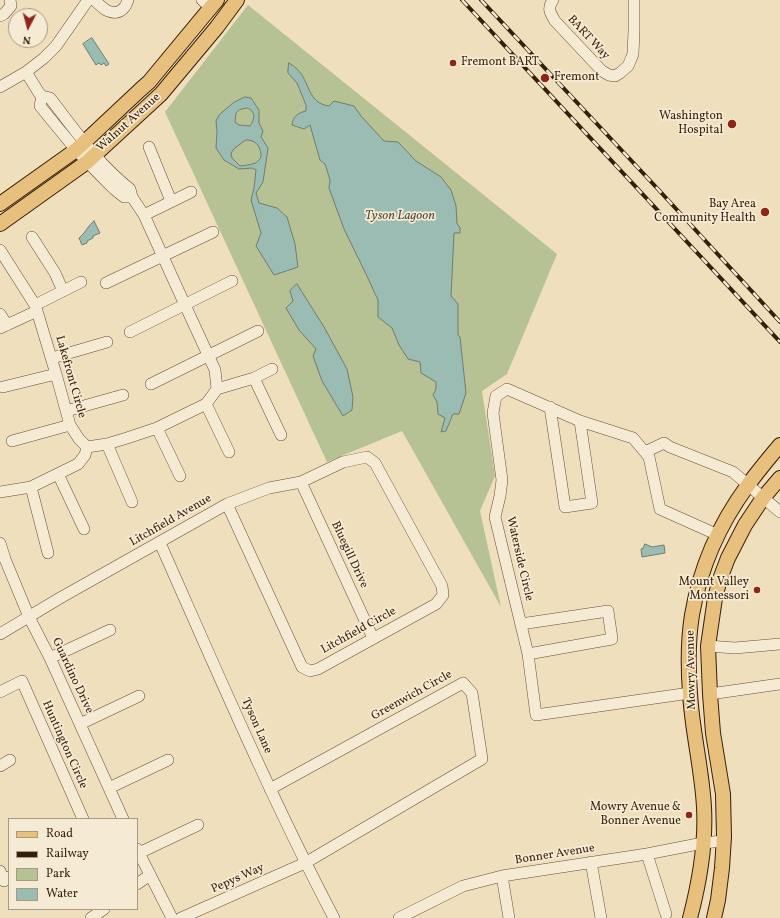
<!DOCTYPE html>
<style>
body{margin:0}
#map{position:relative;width:780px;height:918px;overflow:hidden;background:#efdfbd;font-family:Vollkorn,serif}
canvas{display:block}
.legend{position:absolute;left:8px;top:818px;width:130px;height:92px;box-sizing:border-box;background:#f5ead4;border:1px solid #a99982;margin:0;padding:5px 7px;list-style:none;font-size:12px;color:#361f08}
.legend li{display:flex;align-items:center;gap:8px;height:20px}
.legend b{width:20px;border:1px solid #a99982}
.north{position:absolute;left:8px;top:8px;width:40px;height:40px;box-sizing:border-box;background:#f5ead4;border:1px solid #a99982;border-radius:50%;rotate:186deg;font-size:11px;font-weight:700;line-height:16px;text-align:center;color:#361f08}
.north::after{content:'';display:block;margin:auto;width:14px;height:18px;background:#8f2418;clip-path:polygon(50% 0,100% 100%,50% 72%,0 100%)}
</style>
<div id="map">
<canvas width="780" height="918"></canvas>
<ul class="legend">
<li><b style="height:5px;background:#e8c07e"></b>Road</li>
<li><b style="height:5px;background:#361f08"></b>Railway</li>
<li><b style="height:11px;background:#b6c293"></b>Park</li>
<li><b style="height:11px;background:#9abcb3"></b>Water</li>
</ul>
<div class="north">N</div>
</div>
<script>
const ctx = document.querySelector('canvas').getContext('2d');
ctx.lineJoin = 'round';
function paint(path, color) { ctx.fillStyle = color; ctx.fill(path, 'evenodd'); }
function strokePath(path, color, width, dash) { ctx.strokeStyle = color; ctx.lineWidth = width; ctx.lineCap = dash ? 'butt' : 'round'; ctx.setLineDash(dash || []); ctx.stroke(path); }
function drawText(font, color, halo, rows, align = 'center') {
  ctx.font = font + ' Vollkorn,serif'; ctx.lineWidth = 3.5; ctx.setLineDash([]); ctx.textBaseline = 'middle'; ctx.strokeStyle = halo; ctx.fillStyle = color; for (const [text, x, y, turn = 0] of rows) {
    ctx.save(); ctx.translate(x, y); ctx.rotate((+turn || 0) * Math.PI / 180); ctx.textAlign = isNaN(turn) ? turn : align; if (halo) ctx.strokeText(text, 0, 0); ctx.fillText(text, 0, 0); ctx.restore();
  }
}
paint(new Path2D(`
 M 248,5 L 557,254 L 507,374 L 482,391 L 495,476 L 480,511 L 501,607 L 402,431 L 327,462 L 165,112 Z`), '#b6c293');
const water = new Path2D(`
 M 92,38 L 109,64 L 106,66 L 104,63 L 101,65 L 99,63 L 96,65 L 83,44 Z
 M 289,63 C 292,65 295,67 297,69 C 310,81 307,103 329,106 L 334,101 L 354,106 L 361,116 L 384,141 L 398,142 L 416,161 L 441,177 L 451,190 L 456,206 L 457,224 L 460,227 L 460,233 L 454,233 L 451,296 L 458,304 L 458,335 L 460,337 L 466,393 L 459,414 L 453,414 L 446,431 L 441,432 L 445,418 L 438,414 L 437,402 L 433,395 L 436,389 L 436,382 L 421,373 L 420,362 L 408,359 L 399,345 L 392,328 L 378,317 L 378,300 L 365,272 L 344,229 L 329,188 L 330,180 L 325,164 L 320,160 L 310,125 L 304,129 L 292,125 C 293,116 298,113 306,111 L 306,105 L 297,83 L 288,73 Z
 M 245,97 L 251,98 L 259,110 L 259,123 L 263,131 L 261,137 L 268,148 L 263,182 L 256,193 L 259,203 L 277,208 L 287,217 L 295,244 L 298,267 L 274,275 L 256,246 L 261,233 L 251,200 L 254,188 L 256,170 L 252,168 L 239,169 L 224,160 L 216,148 L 217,132 L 216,121 L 219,115 L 233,103 ZM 247,108 C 256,111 255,119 250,126 L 239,125 L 235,122 L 236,113 L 239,110 ZM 246,140 C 255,140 260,145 261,154 C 261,156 261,158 259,160 C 255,165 247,165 240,166 L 232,158 L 231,153 L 234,149 Z
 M 94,221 L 100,233 L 93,236 L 93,238 L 87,241 L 87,243 L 82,245 L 79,238 C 85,234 88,225 94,221 Z
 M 297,284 L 324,327 L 347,369 L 353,397 L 352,410 L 343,416 L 322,381 L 313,356 L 316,349 L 299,330 L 286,308 L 293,301 L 290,291 Z
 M 645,544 L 652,547 L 664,545 L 665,553 L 642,557 L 641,549 L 643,548 Z`);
paint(water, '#9abcb3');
strokePath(water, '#727d6f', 1);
const minor = new Path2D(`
 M 94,0 C 98,3 103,9 108,11 C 118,15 125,10 128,0
 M 202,0 L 211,8
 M 553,0 C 547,8 550,13 555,21 L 602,71 L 609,75 L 615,76 L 620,73 L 628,66 L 631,59 L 633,54 L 634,31 L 634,0
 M 0,16 L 4,14 L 11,6 L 10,0
 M 0,87 L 26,72 L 44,58 L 56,46 L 88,0
 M 42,96 L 40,106 L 76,150 L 100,175 L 114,189 L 124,197 L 132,197
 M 149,147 L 171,201
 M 144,215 L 191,192
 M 32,237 L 55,273 L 63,291
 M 0,250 L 35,305 L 37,311 L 56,374 L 70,425 L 79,439 L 87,447 L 107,444 L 127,438 L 157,428 L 206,404 L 217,389 L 215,370 L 185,305 L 144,215 L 132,197 L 130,189 C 98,164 75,130 50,98 L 42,96 L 39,93 L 26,72
 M 106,283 L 213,232
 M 35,305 L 81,282
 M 0,314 L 7,325
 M 0,328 L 37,311
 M 130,332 L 232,281
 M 52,358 L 107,342
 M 254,378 L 281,435
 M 151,384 L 258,331
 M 3,387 L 56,374
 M 217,389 L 254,378 L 272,369
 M 206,404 L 229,452
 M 550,407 L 565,507 L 592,503 L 580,421
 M 66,411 L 123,395
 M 157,428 L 180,476
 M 12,441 L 70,425
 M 107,444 L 132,502
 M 645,452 L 664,443 L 670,447 L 733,472 L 780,512
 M 58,474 L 84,529
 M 301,482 L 373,638
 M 31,487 L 48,553
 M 0,492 L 31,487 L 78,464 L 85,455 L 87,447
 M 0,543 L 5,559 L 29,617 L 50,658 L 123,819
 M 160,543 C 216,669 270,796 334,918
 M 521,624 L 608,611 L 612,639 L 528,654
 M 0,634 L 60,598 L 227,504 L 269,488 L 301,482 L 343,462 L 367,457 L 375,463 L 442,586 L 443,595 L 436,604 L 318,669 L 310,671 L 302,667 L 227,504
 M 708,646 L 735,648 L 780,644
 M 50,658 L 110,630
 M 0,692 L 22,681 L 83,819
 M 690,693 L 536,715 L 528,654 L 495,517 L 500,496 L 502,480 L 493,413 L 496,396 L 507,389 L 580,421 L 633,438 L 649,457 L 660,509 L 718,535
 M 710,694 L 780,684
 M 80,724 L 139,696
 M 0,766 L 10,760
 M 109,788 L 168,760
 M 137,849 L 172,918
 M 139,853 L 198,825
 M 647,854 L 666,914
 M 591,862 L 601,918
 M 0,871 L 4,881 L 9,877
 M 502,876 L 509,918
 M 137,884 L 150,875
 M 91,918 L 104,909
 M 181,918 L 305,863 L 482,759 L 472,693 L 463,683 L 270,789
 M 399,918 L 463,886 L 502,876 L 647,854 L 703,843 L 723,841`);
const major = new Path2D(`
 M 0,204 L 76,150 L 140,90 L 149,82 L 217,0
 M 0,224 L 87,162 L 161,94 L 217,27 L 237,0
 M 690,918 C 699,884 706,843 704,807 C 702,769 692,731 690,693 C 688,667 688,640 692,615 C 700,568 720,523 748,485 C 758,471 769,458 780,445
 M 714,918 L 718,900 L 722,868 L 724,837 L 723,794 L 713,733 L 710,694 L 708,646 L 715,598 L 720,579 L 728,558 L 745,525 L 763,498 L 780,478`);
strokePath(minor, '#644f35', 12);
strokePath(major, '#361f08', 16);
strokePath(minor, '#f5ead4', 11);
strokePath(major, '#e8c07e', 14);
const rail = new Path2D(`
 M 462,0 L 780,342
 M 481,0 L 656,187 L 780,322`);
strokePath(rail, '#361f08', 4);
strokePath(rail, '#f5ead4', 2.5, [8]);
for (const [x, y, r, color] of [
 [453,63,4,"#8f2418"],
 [545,78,5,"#8f2418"],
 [732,124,5,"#8f2418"],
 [765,212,5,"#8f2418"],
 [757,590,4,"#8f2418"],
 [689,815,4,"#8f2418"]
]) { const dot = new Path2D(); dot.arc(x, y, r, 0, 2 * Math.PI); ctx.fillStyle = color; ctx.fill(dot); strokePath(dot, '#f5ead4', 1.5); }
drawText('12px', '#361f08', '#f5ead4', [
 ["BART Way",588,38,47],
 ["Walnut Avenue",129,123,-42],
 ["Lakefront Circle",70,377,74],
 ["Litchfield Avenue",171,521,-30],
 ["Bluegill Drive",349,555,65],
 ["Waterside Circle",519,559,77],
 ["Litchfield Circle",359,631,-29],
 ["Mowry Avenue",692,670,-91],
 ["Guardino Drive",72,676,65],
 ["Greenwich Circle",412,696,-29],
 ["Tyson Lane",256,726,66],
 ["Huntington Circle",64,745,66],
 ["Bonner Avenue",555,855,-9],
 ["Pepys Way",238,879,-24]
]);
drawText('12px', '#361f08', '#f5ead4', [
 ["Fremont BART",461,63,"left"],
 ["Fremont",554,78,"left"],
 ["Washington",723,117],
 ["Hospital",723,131],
 ["Bay Area",756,205],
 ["Community Health",756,219],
 ["Mount Valley",749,583],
 ["Montessori",749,597],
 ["Mowry Avenue &",681,808],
 ["Bonner Avenue",681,822]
], 'right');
drawText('italic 13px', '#544e3b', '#f5ead4', [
 ["Tyson Lagoon",400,217]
]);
</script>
